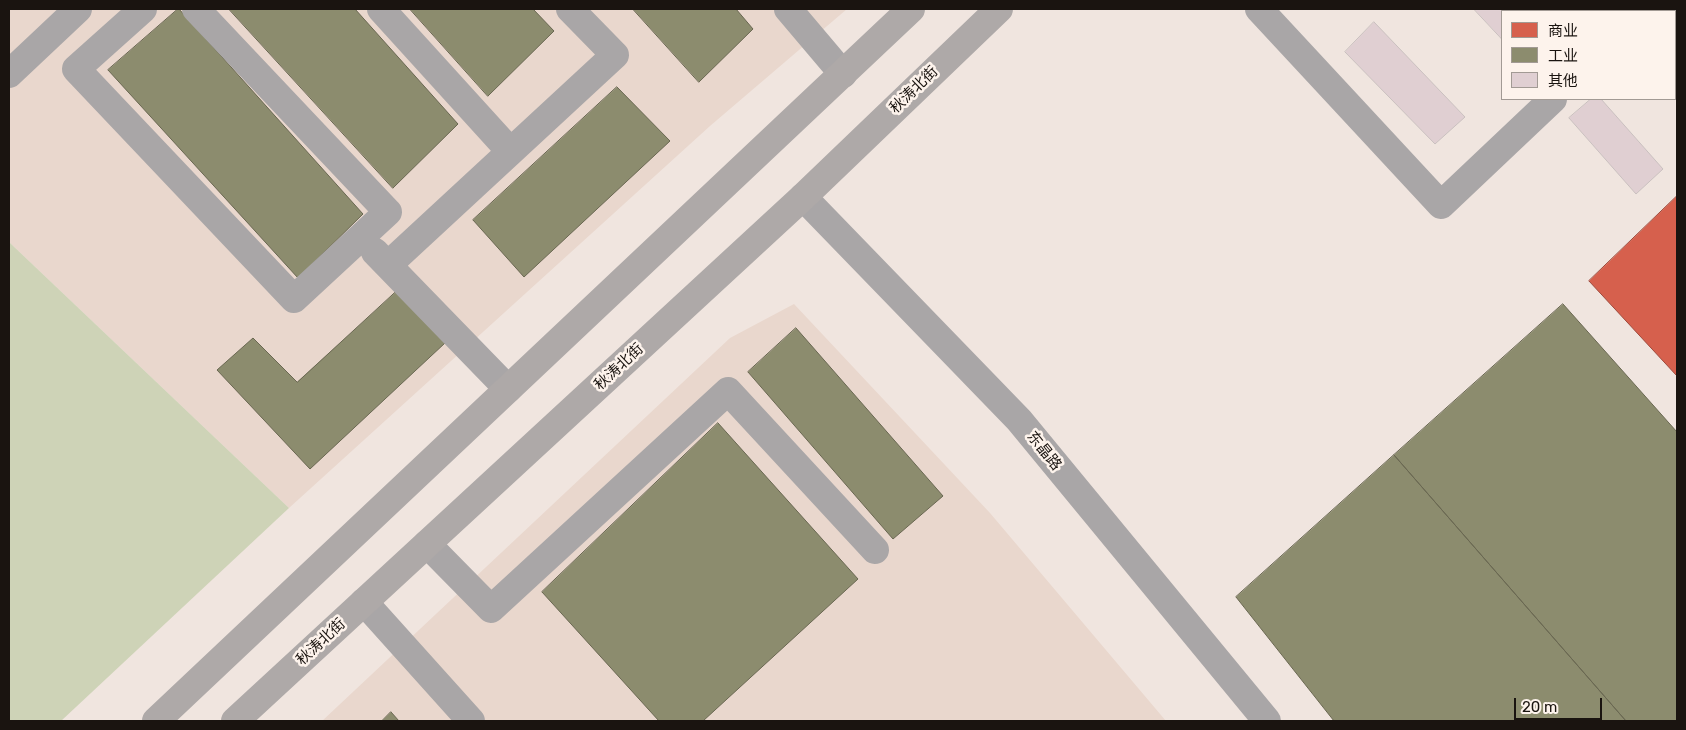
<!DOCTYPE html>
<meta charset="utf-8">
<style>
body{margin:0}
#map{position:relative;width:1686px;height:730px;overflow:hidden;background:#f0e5df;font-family:Rubik,"Noto Sans SC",sans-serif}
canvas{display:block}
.frame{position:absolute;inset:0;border:10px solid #1a1410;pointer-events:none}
.legend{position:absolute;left:1501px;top:10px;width:175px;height:90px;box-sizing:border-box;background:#fdf3ec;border:1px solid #a29a94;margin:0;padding:6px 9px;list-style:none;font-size:15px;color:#1a1410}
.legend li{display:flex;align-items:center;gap:10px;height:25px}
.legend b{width:25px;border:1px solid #a29a94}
.scale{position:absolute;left:1514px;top:698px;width:88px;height:22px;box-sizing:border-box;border:2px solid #1a1410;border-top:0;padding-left:6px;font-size:15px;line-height:18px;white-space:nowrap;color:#1a1410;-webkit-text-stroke:4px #fdf3ec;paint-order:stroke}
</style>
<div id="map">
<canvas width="1686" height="730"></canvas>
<div class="frame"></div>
<ul class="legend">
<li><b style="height:14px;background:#d6604d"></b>商业</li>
<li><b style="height:14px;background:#8c8c6e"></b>工业</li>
<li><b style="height:14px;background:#e0cfd2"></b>其他</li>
</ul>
<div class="scale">20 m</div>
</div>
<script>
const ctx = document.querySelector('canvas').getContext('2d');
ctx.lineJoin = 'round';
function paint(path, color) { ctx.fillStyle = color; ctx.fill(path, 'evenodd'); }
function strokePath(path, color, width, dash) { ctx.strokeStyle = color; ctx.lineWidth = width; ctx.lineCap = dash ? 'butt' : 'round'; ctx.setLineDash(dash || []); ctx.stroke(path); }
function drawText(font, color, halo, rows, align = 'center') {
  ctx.font = font + ' Rubik,"Noto Sans SC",sans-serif'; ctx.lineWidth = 5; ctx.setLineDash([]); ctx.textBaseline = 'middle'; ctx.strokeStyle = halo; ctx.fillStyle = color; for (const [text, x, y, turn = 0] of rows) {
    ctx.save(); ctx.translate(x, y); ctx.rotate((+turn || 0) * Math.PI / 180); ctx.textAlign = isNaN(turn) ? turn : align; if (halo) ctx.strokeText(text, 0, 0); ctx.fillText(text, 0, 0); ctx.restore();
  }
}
paint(new Path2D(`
 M 9,9 L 847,9 L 710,126 L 289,508 L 9,242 Z
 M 794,304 L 990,513 L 1166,721 L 322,721 L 730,338 Z`), '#e9d7cd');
paint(new Path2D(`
 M 9,242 L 289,508 L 61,721 L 9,721 Z`), '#ced3b7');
const shops = new Path2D(`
 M 1677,196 L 1677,376 L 1589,281 Z`);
paint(shops, '#d6604d');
strokePath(shops, '#9e493b', 1);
const industry = new Path2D(`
 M 178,9 L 179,9 L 363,214 L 298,278 L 108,70 Z
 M 229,9 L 355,9 L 458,124 L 393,188 Z
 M 410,9 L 533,9 L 554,31 L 488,96 Z
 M 633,9 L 736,9 L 753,29 L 699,82 Z
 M 617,87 L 670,141 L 524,277 L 473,220 Z
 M 398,290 L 445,343 L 310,469 L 217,370 L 253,338 L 297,382 Z
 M 1563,304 L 1677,432 L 1677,721 L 1626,721 L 1394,455 Z
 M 796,328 L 943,496 L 893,539 L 748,372 Z
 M 718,423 L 858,579 L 703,721 L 659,721 L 542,592 Z
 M 1394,455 L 1626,721 L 1334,721 L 1236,597 Z
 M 391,712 L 399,721 L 382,721 Z`);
paint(industry, '#8c8c6e');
strokePath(industry, '#6a6852', 1);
const building = new Path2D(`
 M 1474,9 L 1569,9 L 1566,11 L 1502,11 L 1502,39 Z
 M 1677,17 L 1677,63 L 1675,60 L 1675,20 Z
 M 1374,22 L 1465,117 L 1435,144 L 1345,52 Z
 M 1591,99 L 1601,99 L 1663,169 L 1636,194 L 1569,118 Z`);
paint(building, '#e0cfd2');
strokePath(building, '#c9c0bf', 1);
strokePath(new Path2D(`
 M 143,9 L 76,69 L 294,299 L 388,212 L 196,9
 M 381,9 L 510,151
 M 788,9 L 843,74
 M 1259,9 L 1441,205 L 1553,99
 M 1646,11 L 1648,9
 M 9,74 L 78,9
 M 803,197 L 1019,420 L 1267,721
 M 375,252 L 508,389
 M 388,265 L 615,55 L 570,9
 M 427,544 L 491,609 L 728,391 L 875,550
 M 364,602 L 471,721`), '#a9a6a7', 28);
strokePath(new Path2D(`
 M 156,721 L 911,9
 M 235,721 L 803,197 L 999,9`), '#aea9a8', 28);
drawText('15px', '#1a1410', '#fdf3ec', [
 ["秋涛北街",914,90,-44],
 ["秋涛北街",619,367,-43],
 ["东晶路",1044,451,51],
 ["秋涛北街",321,642,-43]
]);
</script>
